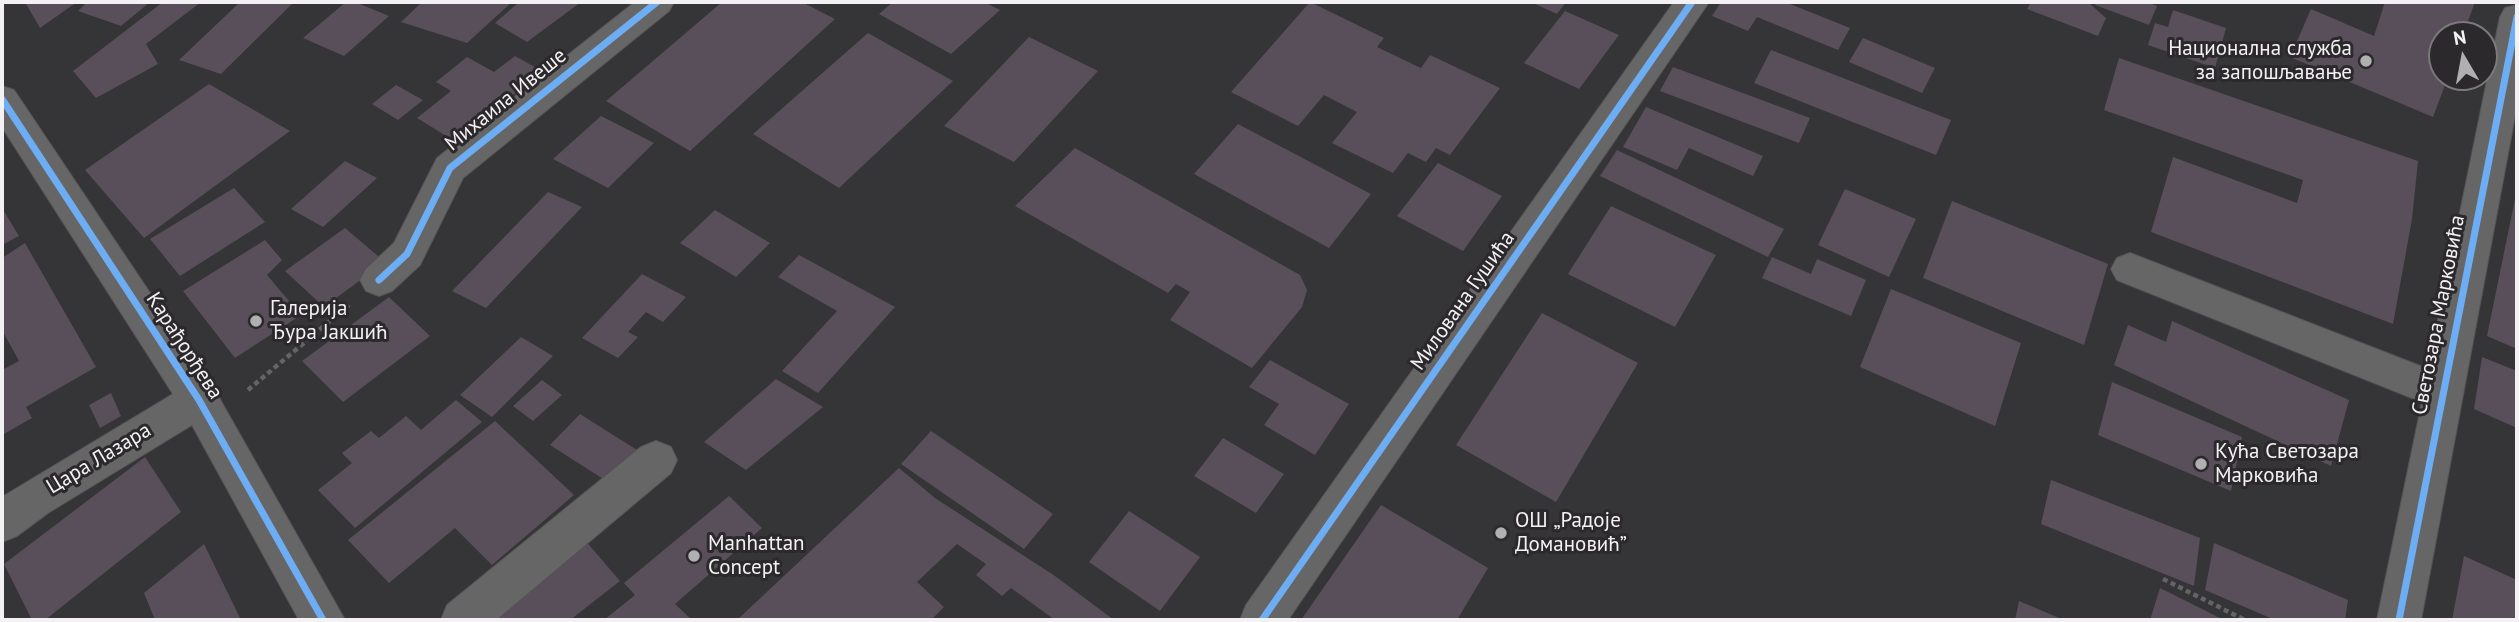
<!DOCTYPE html>
<meta charset="utf-8">
<style>
body{margin:0}
#map{position:relative;width:2519px;height:622px;overflow:hidden;background:#353436;font-family:"PT Sans",sans-serif}
canvas{display:block}
.frame{position:absolute;inset:0;border:4px solid #f3f1f3;pointer-events:none}
.north{position:absolute;left:2428px;top:21px;width:70px;height:70px;box-sizing:border-box;background:#2c292d;border:2px solid #7c797c;border-radius:50%;rotate:350deg;font-size:19px;font-weight:700;line-height:28px;text-align:center;color:#f3f1f3}
.north::after{content:'';display:block;margin:auto;width:24px;height:32px;background:#b0afb1;clip-path:polygon(50% 0,100% 100%,50% 72%,0 100%)}
</style>
<div id="map">
<canvas width="2519" height="622"></canvas>
<div class="frame"></div>
<div class="north">N</div>
</div>
<script>
const ctx = document.querySelector('canvas').getContext('2d');
ctx.lineJoin = 'round';
function paint(path, color) { ctx.fillStyle = color; ctx.fill(path, 'evenodd'); }
function strokePath(path, color, width, dash) { ctx.strokeStyle = color; ctx.lineWidth = width; ctx.lineCap = dash ? 'butt' : 'round'; ctx.setLineDash(dash || []); ctx.stroke(path); }
function drawText(font, color, halo, rows, align = 'center') {
  ctx.font = font + ' "PT Sans",sans-serif'; ctx.lineWidth = 6; ctx.setLineDash([]); ctx.textBaseline = 'middle'; ctx.strokeStyle = halo; ctx.fillStyle = color; for (const [text, x, y, turn = 0] of rows) {
    ctx.save(); ctx.translate(x, y); ctx.rotate((+turn || 0) * Math.PI / 180); ctx.textAlign = isNaN(turn) ? turn : align; if (halo) ctx.strokeText(text, 0, 0); ctx.fillText(text, 0, 0); ctx.restore();
  }
}
paint(new Path2D(`
 M 25,2 L 77,2 L 40,28 Z
 M 87,2 L 150,2 L 121,26 L 78,11 Z
 M 163,2 L 201,2 L 146,44 L 158,64 L 96,98 L 73,71 Z
 M 240,2 L 292,4 L 221,74 L 179,60 Z
 M 346,2 L 355,2 L 389,16 L 344,56 L 303,38 Z
 M 422,2 L 512,2 L 467,43 L 401,22 Z
 M 519,2 L 581,2 L 527,42 L 495,23 Z
 M 722,2 L 802,2 L 835,19 L 690,151 L 606,101 Z
 M 893,2 L 984,2 L 1000,10 L 951,54 L 879,14 Z
 M 1310,2 L 1384,38 L 1377,47 L 1421,68 L 1430,55 L 1500,88 L 1450,155 L 1436,148 L 1426,162 L 1408,153 L 1393,173 L 1332,143 L 1357,112 L 1324,95 L 1298,126 L 1231,92 Z
 M 1531,2 L 1566,2 L 1557,14 Z
 M 1721,2 L 1785,2 L 1850,28 L 1838,50 L 1757,17 L 1748,31 L 1712,16 Z
 M 2031,2 L 2088,2 L 2106,18 L 2098,36 L 2027,9 Z
 M 2097,2 L 2147,2 L 2157,6 L 2149,25 L 2095,5 Z
 M 2385,2 L 2475,2 L 2463,35 L 2442,35 L 2442,77 L 2448,77 L 2433,117 L 2290,57 L 2311,9 L 2374,36 Z
 M 2173,10 L 2226,28 L 2215,68 L 2148,45 L 2155,23 L 2168,27 Z
 M 1565,11 L 1619,35 L 1579,89 L 1524,63 Z
 M 868,33 L 953,81 L 839,188 L 753,134 Z
 M 1029,37 L 1098,71 L 1014,162 L 944,126 Z
 M 1863,38 L 1935,68 L 1922,93 L 1849,62 Z
 M 1771,50 L 1951,120 L 1936,155 L 1754,83 Z
 M 515,56 L 542,71 L 456,142 L 417,118 L 451,91 L 436,82 L 467,57 L 494,72 Z
 M 2119,58 L 2418,161 L 2412,219 L 2393,324 L 2151,232 L 2173,157 L 2297,203 L 2303,180 L 2104,110 Z
 M 1673,67 L 1810,118 L 1799,143 L 1660,91 Z
 M 209,84 L 290,131 L 144,238 L 85,170 Z
 M 396,85 L 423,100 L 398,120 L 372,104 Z
 M 1646,107 L 1763,156 L 1753,176 L 1689,148 L 1677,170 L 1623,147 Z
 M 601,116 L 654,143 L 608,188 L 553,159 Z
 M 1238,124 L 1371,194 L 1329,248 L 1194,174 Z
 M 1075,148 L 1300,275 L 1307,290 L 1302,307 L 1252,368 L 1170,320 L 1190,292 L 1176,284 L 1168,293 L 1015,206 Z
 M 1617,150 L 1784,229 L 1768,257 L 1600,176 Z
 M 345,161 L 377,178 L 323,227 L 291,209 Z
 M 1438,163 L 1502,196 L 1463,251 L 1397,216 Z
 M 234,188 L 265,222 L 180,276 L 150,239 Z
 M 1845,189 L 1916,219 L 1889,277 L 1818,245 Z
 M 548,192 L 582,207 L 486,308 L 452,291 Z
 M 2516,194 L 2517,194 L 2517,349 L 2487,336 Z
 M 1952,201 L 2108,264 L 2084,345 L 1923,278 Z
 M 1611,206 L 1716,255 L 1675,327 L 1568,274 Z
 M 2,208 L 19,236 L 2,245 Z
 M 715,210 L 770,243 L 736,277 L 680,243 Z
 M 345,228 L 385,262 L 324,307 L 285,271 Z
 M 265,240 L 282,260 L 267,275 L 301,315 L 235,358 L 183,291 Z
 M 25,243 L 96,367 L 26,407 L 32,418 L 2,435 L 2,370 L 19,361 L 2,330 L 2,258 Z
 M 799,255 L 895,307 L 818,393 L 782,371 L 837,311 L 778,277 Z
 M 1772,257 L 1811,274 L 1817,259 L 1866,280 L 1851,316 L 1762,278 Z
 M 642,274 L 686,297 L 663,322 L 646,312 L 628,332 L 638,337 L 618,358 L 582,338 Z
 M 1891,289 L 2021,343 L 1995,426 L 1860,367 Z
 M 389,297 L 430,336 L 343,402 L 302,361 Z
 M 1542,313 L 1638,363 L 1556,502 L 1456,445 Z
 M 2172,321 L 2349,400 L 2331,466 L 2114,365 L 2128,325 L 2166,342 Z
 M 521,337 L 553,356 L 492,417 L 460,395 Z
 M 2482,357 L 2517,371 L 2517,428 L 2474,409 Z
 M 1270,360 L 1349,404 L 1315,455 L 1264,425 L 1279,404 L 1249,387 Z
 M 776,379 L 823,407 L 746,470 L 704,442 Z
 M 542,380 L 562,395 L 533,421 L 513,406 Z
 M 2112,382 L 2242,437 L 2231,491 L 2098,435 Z
 M 111,393 L 121,416 L 100,428 L 89,405 Z
 M 456,400 L 482,422 L 355,528 L 318,490 L 352,463 L 342,453 L 371,431 L 379,438 L 406,416 L 421,430 Z
 M 580,414 L 637,450 L 608,482 L 550,445 Z
 M 495,421 L 574,495 L 492,565 L 455,528 L 389,583 L 348,540 Z
 M 931,431 L 1053,514 L 1024,549 L 901,464 Z
 M 1223,438 L 1284,474 L 1256,513 L 1194,476 Z
 M 145,457 L 181,512 L 45,620 L 32,620 L 4,564 Z
 M 899,468 L 935,498 L 1055,576 L 1114,620 L 1055,620 L 1011,588 L 1002,596 L 976,575 L 986,564 L 957,544 L 917,582 L 944,607 L 931,620 L 737,620 Z
 M 2051,480 L 2200,538 L 2194,586 L 2041,524 Z
 M 729,496 L 762,528 L 675,604 L 692,620 L 604,620 L 635,595 L 624,583 Z
 M 1381,505 L 1488,568 L 1457,620 L 1301,620 Z
 M 1129,511 L 1200,557 L 1160,611 L 1089,562 Z
 M 584,539 L 620,581 L 570,620 L 477,620 Z
 M 2214,543 L 2348,600 L 2345,620 L 2275,620 L 2205,590 Z
 M 204,544 L 241,620 L 155,620 L 144,593 Z
 M 2464,556 L 2517,580 L 2517,620 L 2452,620 Z
 M 2160,588 L 2224,620 L 2150,620 Z
 M 2019,601 L 2064,620 L 2015,620 Z`), '#594f5a');
const minor = new Path2D(`
 M 635,2 L 674,2 L 669,11 L 463,178 L 420,265 L 392,291 L 379,296 L 366,291 L 360,280 L 366,269 L 394,243 L 437,158 Z
 M 1674,2 L 1709,2 L 1288,620 L 1240,620 L 1246,605 Z
 M 2517,5 L 2517,105 L 2421,620 L 2377,620 L 2422,402 L 2117,280 L 2111,269 L 2117,258 L 2130,253 L 2428,369 L 2500,17 L 2505,8 Z
 M 2,86 L 14,90 L 213,387 L 345,620 L 299,620 L 192,425 L 48,513 L 17,536 L 2,542 L 2,497 L 173,394 L 2,127 Z
 M 656,441 L 671,447 L 677,460 L 671,473 L 496,620 L 441,620 L 447,605 L 641,447 Z`);
strokePath(minor, '#555355', 2);
strokePath(new Path2D(`
 M 248,390 L 349,305
 M 2163,579 L 2245,620`), '#646365', 4.5, [5, 3.5]);
paint(minor, '#676667');
strokePath(new Path2D(`
 M 2,99 L 199,400 L 323,620
 M 379,280 L 407,254 L 450,168 L 657,2
 M 1262,620 L 1692,2
 M 2399,620 L 2517,17`), '#6dadf4', 7);
for (const [x, y, r, color] of [
 [2366,61,7,"#b0afb1"],
 [256,321,7,"#b0afb1"],
 [2201,464,7,"#b0afb1"],
 [1501,533,7,"#b0afb1"],
 [694,556,7,"#b0afb1"]
]) { const dot = new Path2D(); dot.arc(x, y, r, 0, 2 * Math.PI); ctx.fillStyle = color; ctx.fill(dot); strokePath(dot, '#2c292d', 2.5); }
drawText('21px', '#f3f1f3', '#2c292d', [
 ["Национална служба",2352,49,"right"],
 ["за запошљавање",2352,73,"right"],
 ["Галерија",270,309],
 ["Ђура Јакшић",270,333],
 ["Кућа Светозара",2215,452],
 ["Марковића",2215,476],
 ["ОШ „Радоје",1515,521],
 ["Домановић”",1515,545],
 ["Manhattan",708,544],
 ["Concept",708,568]
], 'left');
drawText('21px', '#f3f1f3', '#2c292d', [
 ["Михаила Ивеше",506,100,-39],
 ["Милована Гушића",1463,301,-55],
 ["Светозара Марковића",2439,315,-79],
 ["Карађорђева",184,346,57],
 ["Цара Лазара",99,459,-31]
]);
</script>
